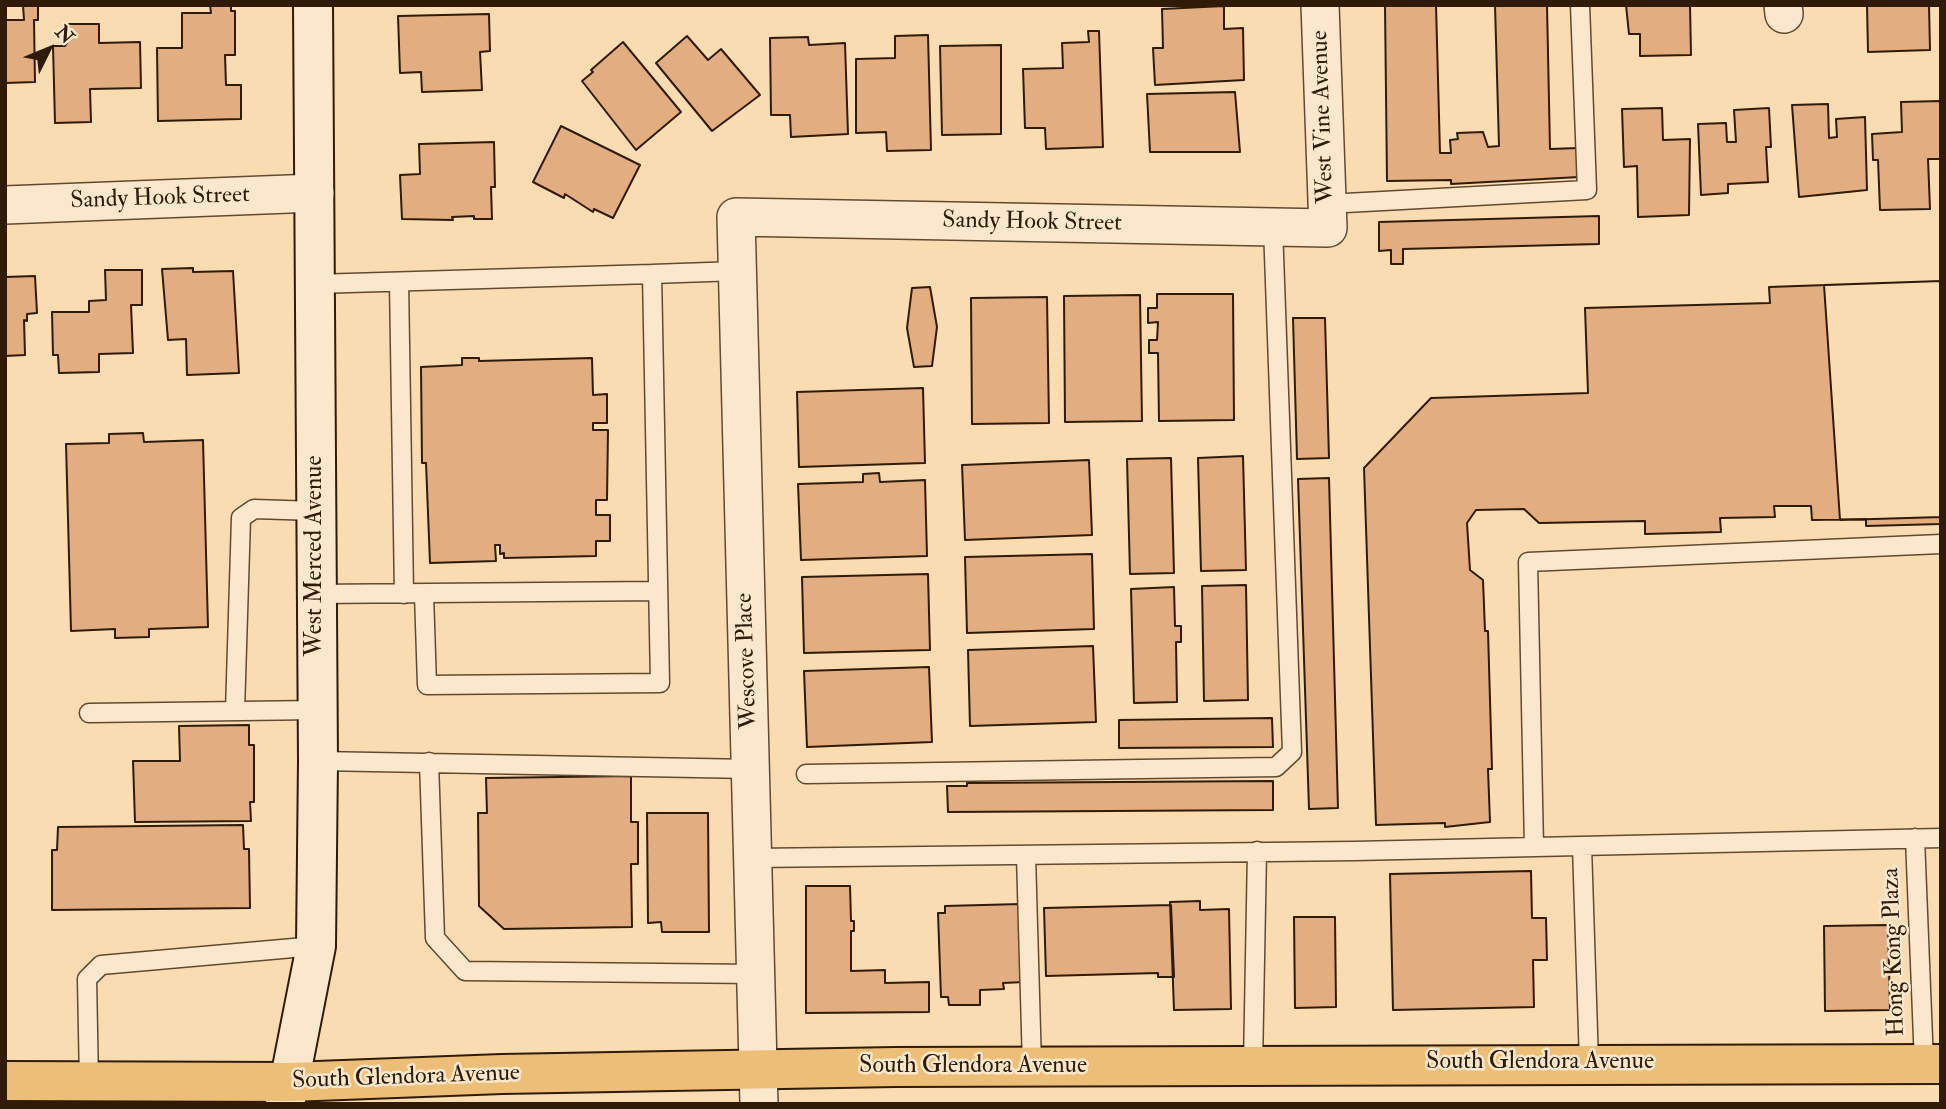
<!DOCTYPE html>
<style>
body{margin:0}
#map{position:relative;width:1946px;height:1109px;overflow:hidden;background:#f9dcb1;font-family:"IM FELL Double Pica",serif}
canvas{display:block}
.frame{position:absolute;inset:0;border:7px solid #301a08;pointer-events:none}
.north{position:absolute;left:14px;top:14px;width:70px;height:70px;-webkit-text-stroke:5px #fbe8cc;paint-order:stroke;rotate:47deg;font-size:19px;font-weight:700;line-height:28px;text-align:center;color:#301a08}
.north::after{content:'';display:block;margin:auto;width:24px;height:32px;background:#301a08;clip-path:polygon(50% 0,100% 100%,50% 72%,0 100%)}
</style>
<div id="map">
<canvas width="1946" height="1109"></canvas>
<div class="frame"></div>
<div class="north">N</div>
</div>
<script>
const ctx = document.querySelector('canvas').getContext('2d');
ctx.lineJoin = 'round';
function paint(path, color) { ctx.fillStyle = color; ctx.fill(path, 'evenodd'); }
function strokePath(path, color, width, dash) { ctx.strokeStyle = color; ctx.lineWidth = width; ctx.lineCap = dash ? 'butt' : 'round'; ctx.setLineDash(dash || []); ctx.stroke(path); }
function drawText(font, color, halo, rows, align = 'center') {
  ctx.font = font + ' "IM FELL Double Pica",serif'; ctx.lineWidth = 5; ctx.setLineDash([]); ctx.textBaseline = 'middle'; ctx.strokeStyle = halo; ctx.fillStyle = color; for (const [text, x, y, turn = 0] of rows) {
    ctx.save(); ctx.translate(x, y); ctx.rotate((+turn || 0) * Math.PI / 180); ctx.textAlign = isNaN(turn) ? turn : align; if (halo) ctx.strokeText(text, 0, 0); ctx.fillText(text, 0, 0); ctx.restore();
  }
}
const building = new Path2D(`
 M 23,5 L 38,5 L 38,20 L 34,20 L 35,82 L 5,83 L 5,20 L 24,20 Z
 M 210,5 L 231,5 L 231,11 L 235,11 L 235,55 L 225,55 L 226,85 L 241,85 L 241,119 L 158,121 L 157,48 L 182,48 L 182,13 L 211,13 Z
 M 1385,5 L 1436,5 L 1440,153 L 1451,153 L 1450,140 L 1458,139 L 1457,133 L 1483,132 L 1488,147 L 1499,146 L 1495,5 L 1547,5 L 1550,149 L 1578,148 L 1579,177 L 1451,184 L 1451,180 L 1387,181 Z
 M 1626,5 L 1690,5 L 1691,55 L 1640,56 L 1640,34 L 1629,34 Z
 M 1867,5 L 1929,5 L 1930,50 L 1868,52 Z
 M 1224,6 L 1224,29 L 1243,28 L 1244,80 L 1155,85 L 1153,48 L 1163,48 L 1162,9 Z
 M 489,14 L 490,51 L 480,52 L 482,90 L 422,92 L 421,72 L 400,73 L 398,16 Z
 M 66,24 L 99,24 L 99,43 L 140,42 L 141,88 L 90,89 L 91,122 L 55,123 L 53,46 L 65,46 L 67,43 Z
 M 1088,31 L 1099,31 L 1103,147 L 1046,149 L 1045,128 L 1025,128 L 1023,69 L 1063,68 L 1062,43 L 1089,42 Z
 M 928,35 L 931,150 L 887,151 L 886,132 L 856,133 L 856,59 L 895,58 L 895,36 Z
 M 687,36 L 708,60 L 721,49 L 760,95 L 712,131 L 656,63 Z
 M 808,37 L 809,45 L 845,43 L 848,134 L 791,137 L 790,115 L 771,115 L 770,38 Z
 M 623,42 L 681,112 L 636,150 L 582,81 L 593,72 L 591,70 Z
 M 1001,45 L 1001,134 L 942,135 L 940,46 Z
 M 1235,92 L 1240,152 L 1150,152 L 1147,94 Z
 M 1940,101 L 1941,159 L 1928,159 L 1930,209 L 1880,210 L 1878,160 L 1873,160 L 1872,134 L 1902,132 L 1901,102 Z
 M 1828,104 L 1829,138 L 1837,137 L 1836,119 L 1865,117 L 1867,190 L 1799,197 L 1792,105 Z
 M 1662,108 L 1663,140 L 1690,139 L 1689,215 L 1638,217 L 1637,166 L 1624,167 L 1622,109 Z
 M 1769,108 L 1771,147 L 1766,147 L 1768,182 L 1728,184 L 1728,193 L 1701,195 L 1698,124 L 1726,123 L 1727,142 L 1736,142 L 1734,110 Z
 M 561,126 L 640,165 L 613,218 L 594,209 L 593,212 L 565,194 L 564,198 L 533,182 Z
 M 494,142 L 495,187 L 491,187 L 492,219 L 474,219 L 474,216 L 452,217 L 453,220 L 402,219 L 400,175 L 420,174 L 419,144 Z
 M 1599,216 L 1599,244 L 1403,249 L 1403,264 L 1391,264 L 1391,250 L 1379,251 L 1379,222 Z
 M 193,268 L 193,272 L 233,271 L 239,373 L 187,375 L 186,339 L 168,340 L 162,269 Z
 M 105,270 L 142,270 L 142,305 L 131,305 L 133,353 L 99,354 L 99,372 L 59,373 L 58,355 L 53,355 L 52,312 L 89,312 L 89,301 L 106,300 Z
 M 35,276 L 37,313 L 27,314 L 27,321 L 24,320 L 25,355 L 5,356 L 5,277 Z
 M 1941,281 L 1941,524 L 1866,526 L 1866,519 L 1812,520 L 1811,506 L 1774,506 L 1775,517 L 1720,518 L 1721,532 L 1645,534 L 1645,521 L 1539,523 L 1524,509 L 1476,510 L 1467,523 L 1470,570 L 1483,580 L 1485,631 L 1488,631 L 1492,769 L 1488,769 L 1490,822 L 1445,827 L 1445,823 L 1376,825 L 1364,468 L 1431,398 L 1588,393 L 1585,308 L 1770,303 L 1769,287 Z
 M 1941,281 L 1941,517 L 1840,520 L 1824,285 Z
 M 930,287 L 937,327 L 932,366 L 914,367 L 907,328 L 912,288 Z
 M 1157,294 L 1233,294 L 1234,420 L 1159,421 L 1158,353 L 1149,353 L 1149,340 L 1157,340 L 1158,322 L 1148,323 L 1148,308 L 1157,308 Z
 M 1140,295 L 1142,421 L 1065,422 L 1064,296 Z
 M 1047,297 L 1049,423 L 972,424 L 971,298 Z
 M 1293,318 L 1325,318 L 1329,458 L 1297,459 Z
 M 462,358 L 479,358 L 479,361 L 592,358 L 593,395 L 607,394 L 607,423 L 593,423 L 593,430 L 608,430 L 607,500 L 596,500 L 596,515 L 610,515 L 610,541 L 596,541 L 596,556 L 504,558 L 504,553 L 500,554 L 500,545 L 495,545 L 496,561 L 430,563 L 426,463 L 422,463 L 421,367 L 462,365 Z
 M 923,388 L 925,463 L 799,467 L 797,392 Z
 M 143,433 L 144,442 L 203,440 L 208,627 L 149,629 L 149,637 L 115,638 L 115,629 L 71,631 L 66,444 L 109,443 L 109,434 Z
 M 1243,456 L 1246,570 L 1201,571 L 1198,458 Z
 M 1171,458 L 1174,573 L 1130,574 L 1127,459 Z
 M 1089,460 L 1092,535 L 965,540 L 962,465 Z
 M 879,473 L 880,482 L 925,480 L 927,556 L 801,560 L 798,484 L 863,482 L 863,474 Z
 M 1329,478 L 1338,808 L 1309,809 L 1298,479 Z
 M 1092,554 L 1094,629 L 967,633 L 965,557 Z
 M 928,574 L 930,650 L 804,653 L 802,577 Z
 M 1246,585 L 1248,700 L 1204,701 L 1202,586 Z
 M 1174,587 L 1175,626 L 1181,626 L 1181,642 L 1176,642 L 1177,702 L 1134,703 L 1131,589 Z
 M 1093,646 L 1096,722 L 970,726 L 968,650 Z
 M 929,667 L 932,742 L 807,747 L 804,671 Z
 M 1272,718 L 1273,747 L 1119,748 L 1119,720 Z
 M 249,725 L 249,745 L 254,745 L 254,802 L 250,802 L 251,821 L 135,822 L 133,761 L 180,761 L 179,726 Z
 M 631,776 L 631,822 L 638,822 L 638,864 L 631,864 L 632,927 L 504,929 L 479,906 L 478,813 L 487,813 L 486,778 Z
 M 1273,781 L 1273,810 L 948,812 L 947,786 L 967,786 L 967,783 Z
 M 647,813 L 708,813 L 709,932 L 662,932 L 661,922 L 648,923 Z
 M 243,825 L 244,849 L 249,849 L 250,908 L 52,910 L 52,850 L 57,850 L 58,827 Z
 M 1531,871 L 1532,918 L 1546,918 L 1547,960 L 1533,960 L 1534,1007 L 1393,1010 L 1390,874 Z
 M 806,886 L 850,886 L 851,921 L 854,921 L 854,931 L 851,931 L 851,971 L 885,970 L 885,983 L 929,982 L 929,1012 L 806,1013 Z
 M 1200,901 L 1200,910 L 1229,909 L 1231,1009 L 1174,1010 L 1170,902 Z
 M 1021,904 L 1024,982 L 1003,983 L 1004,989 L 980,990 L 980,1005 L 949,1005 L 948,997 L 941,997 L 938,913 L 945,913 L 945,906 Z
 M 1171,905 L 1174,977 L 1158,977 L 1158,973 L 1046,976 L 1044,908 Z
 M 1294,917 L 1335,917 L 1336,1007 L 1295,1008 Z
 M 1888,925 L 1890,1010 L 1825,1011 L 1824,926 Z`);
paint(building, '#e2ad81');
strokePath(building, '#301a08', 2);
const lane = new Path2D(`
 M 1327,204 L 1587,190 L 1580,5
 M 652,274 L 737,271
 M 399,282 L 404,594
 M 315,284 L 652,274 L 660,683 L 427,685 L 424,594
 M 316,594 L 657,591
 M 235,711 L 241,518 L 254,509 L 316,511
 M 89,713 L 317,710
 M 318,761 L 751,769
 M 429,762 L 435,938 L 465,971 L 756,974
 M 806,774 L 1276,767 L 1292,752 L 1273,227
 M 1915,838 L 1924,1064
 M 1582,846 L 1589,1063
 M 1534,847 L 1528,562 L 1941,544
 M 1026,856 L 1032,1066
 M 753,858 L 1355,851 L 1941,838
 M 1253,1065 L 1257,851
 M 89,1082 L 87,979 L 101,965 L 316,946`);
const street = new Path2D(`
 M 1783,5 L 1784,14
 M 5,205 L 315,193
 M 759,1104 L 736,217 L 1328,228 L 1320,5`);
const secondary = new Path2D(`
 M 285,1104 L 316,946 L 318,761 L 313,5`);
const primary = new Path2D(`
 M 5,1081 L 290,1082 L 502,1074 L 895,1067 L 1941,1064`);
strokePath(lane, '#624a32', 21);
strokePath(street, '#624a32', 40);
strokePath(secondary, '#301a08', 42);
strokePath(primary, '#301a08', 42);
strokePath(lane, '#fbe8cc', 18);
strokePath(street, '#fbe8cc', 37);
strokePath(secondary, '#fbe8cc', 38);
strokePath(primary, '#ecbe78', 38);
drawText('24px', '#301a08', '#fbe8cc', [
 ["West Vine Avenue",1324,117,-92],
 ["Sandy Hook Street",160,199,-2],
 ["Sandy Hook Street",1032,223,1],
 ["West Merced Avenue",316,556,-90],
 ["Wescove Place",748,661,-92],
 ["Hong Kong Plaza",1895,952,-92],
 ["South Glendora Avenue",1540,1063],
 ["South Glendora Avenue",973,1067],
 ["South Glendora Avenue",406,1078,-2]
]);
</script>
